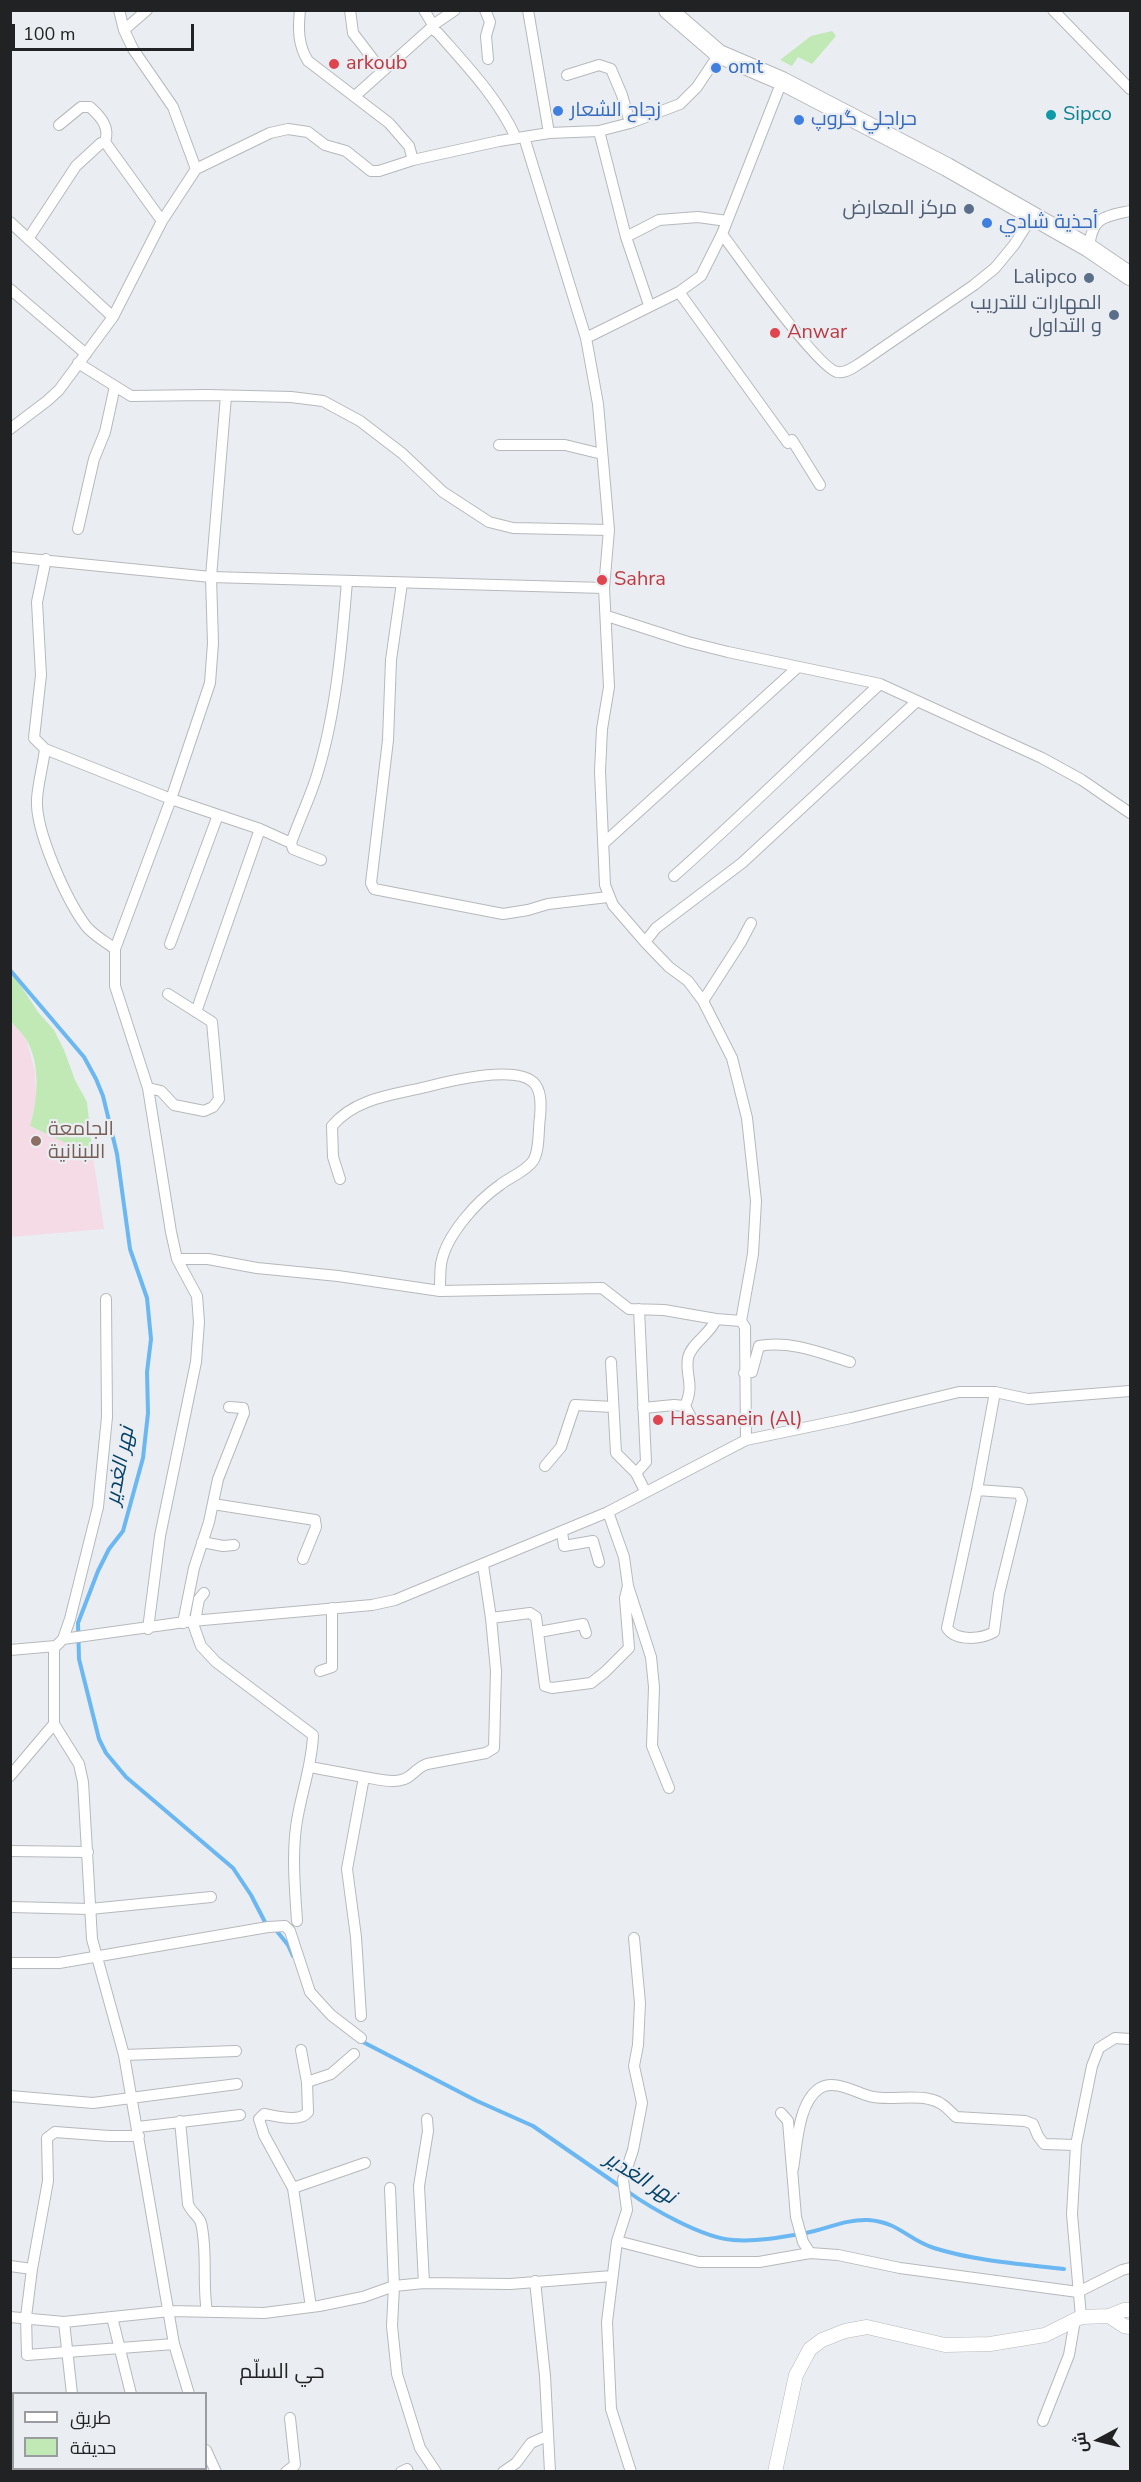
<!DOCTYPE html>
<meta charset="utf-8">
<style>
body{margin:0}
#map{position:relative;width:1141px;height:2482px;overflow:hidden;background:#eaedf1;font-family:"Nunito Sans",Cairo,sans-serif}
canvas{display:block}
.frame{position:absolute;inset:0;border:12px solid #212223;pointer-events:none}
.legend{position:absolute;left:12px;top:2392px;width:195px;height:78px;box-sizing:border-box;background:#eaedf1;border:2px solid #9a9c9f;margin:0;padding:8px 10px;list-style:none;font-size:18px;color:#212223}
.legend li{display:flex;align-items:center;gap:12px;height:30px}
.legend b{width:30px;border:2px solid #9a9c9f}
.north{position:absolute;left:1069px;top:2410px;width:60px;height:60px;-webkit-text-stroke:4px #eaedf1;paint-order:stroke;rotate:263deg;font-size:16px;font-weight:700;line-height:24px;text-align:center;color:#212223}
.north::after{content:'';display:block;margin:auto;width:21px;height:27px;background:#212223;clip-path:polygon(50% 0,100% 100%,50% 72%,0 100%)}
.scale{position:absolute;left:12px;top:24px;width:182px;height:27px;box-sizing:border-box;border:3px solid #212223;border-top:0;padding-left:8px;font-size:18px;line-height:21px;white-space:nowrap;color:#212223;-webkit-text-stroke:4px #eaedf1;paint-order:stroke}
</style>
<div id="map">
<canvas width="1141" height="2482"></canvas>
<div class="frame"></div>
<ul class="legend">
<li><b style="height:8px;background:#fff"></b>طريق</li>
<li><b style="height:16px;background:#c0e9b6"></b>حديقة</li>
</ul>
<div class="north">ش</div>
<div class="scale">100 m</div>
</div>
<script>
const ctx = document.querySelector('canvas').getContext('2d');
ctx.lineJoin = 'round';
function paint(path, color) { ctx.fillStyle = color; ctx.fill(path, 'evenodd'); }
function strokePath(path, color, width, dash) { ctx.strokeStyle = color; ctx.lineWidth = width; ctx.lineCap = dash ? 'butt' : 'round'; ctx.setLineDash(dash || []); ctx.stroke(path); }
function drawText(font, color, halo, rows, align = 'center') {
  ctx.font = font + ' "Nunito Sans",Cairo,sans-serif'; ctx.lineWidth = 4.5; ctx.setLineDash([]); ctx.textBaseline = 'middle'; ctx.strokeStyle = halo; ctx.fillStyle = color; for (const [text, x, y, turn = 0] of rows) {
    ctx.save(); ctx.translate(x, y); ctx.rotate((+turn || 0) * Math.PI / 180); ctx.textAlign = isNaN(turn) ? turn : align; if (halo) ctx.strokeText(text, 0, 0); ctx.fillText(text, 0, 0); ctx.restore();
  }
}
paint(new Path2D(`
 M 10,1021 L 26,1039 L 35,1071 L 36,1099 L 30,1126 L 93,1156 L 104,1229 L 11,1237 Z`), '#f4dbe6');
paint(new Path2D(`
 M 832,31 L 836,36 L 812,64 L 798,57 L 792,66 L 780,60 L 811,36 Z
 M 11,971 L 38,1012 L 54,1030 L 64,1050 L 75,1080 L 87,1102 L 93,1156 L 30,1126 C 38,1099 41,1065 26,1039 C 22,1033 15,1027 11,1021 Z`), '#c0e9b6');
strokePath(new Path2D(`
 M 10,970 L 84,1057 L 96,1079 L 103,1096 L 117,1154 L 130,1249 L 147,1298 L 151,1339 L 147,1372 L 148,1413 L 143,1458 L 123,1531 L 109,1549 L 98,1571 L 78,1623 L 79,1659 L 99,1739 L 106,1753 L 126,1777 L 233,1868 L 251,1895 L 266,1924
 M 276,1930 L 288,1945 L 293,1956
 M 361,2041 L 477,2101 L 533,2126 L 621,2187
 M 627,2191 C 652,2209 703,2238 733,2240 C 757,2242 783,2237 806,2233 C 827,2229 846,2219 868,2220 C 899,2222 908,2240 934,2248 C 975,2261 1021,2264 1064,2269`), '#6ab7f2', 4);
const minor = new Path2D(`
 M 119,10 L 124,30 L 133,49 L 173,107 L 196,169
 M 300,10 C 298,29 298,45 308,61 L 389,123 L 409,146 L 413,160
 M 350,10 L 353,33 L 382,71
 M 424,10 L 433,25 L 431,28
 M 485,10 L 490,22 L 486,36 L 488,59
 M 528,10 L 549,133
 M 1053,10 L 1130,89
 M 433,25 L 455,10
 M 124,30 L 147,10
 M 567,75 L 599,65 L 611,69 L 622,95 L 630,123
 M 355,96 L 431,28 L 438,33 C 467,66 498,98 516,138
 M 59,125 L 81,107 L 90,107 C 101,117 110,127 105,142
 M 599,131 L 626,237 L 649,305
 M 524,137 L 586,338 L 598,404 L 609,530 L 604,588 L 609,687 L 602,729 L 600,771 L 605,885 L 613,905 L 645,942 L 669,967 L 688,981 L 703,1001 L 732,1058 L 747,1118 L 756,1201 L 753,1254 L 741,1321 L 745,1327 L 746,1440
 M 10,222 L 113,317
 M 722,234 C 738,256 818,368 837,372 C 846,374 855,366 862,362 L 974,285 L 995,268 L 1014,245 L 1033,215
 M 626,237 L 659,220 L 698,217 L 727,221
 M 28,239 L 76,166 L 101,143 L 105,142 L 162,221
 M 1089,248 C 1092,217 1103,217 1130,211
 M 10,289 L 86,354
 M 679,292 L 788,443 L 792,440 L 820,485
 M 586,338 L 679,292 L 701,276 L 722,234 L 782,81
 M 78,363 L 131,396 L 207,395 L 291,397 L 323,401 L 360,421 L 403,454 L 443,492 L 489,522 L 513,528 L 609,530
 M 10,429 L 47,401 L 59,390 L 113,317 L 162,221 L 196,169 L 270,133 L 288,129 L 308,132 L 325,145 L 346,151 L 371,171 L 379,171 L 413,160 L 499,141 L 549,133 L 599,131 L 630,123 L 680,104 L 697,87 L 719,54
 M 499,445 L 565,445 L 602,454
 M 78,529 L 94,459 L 105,432 L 115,386
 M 10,557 L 211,577 L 604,588
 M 46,559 L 37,602 L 41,675 L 34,738 L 45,749 C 43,766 38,783 37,799 C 35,831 67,901 86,926 C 93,935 106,942 115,949
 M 402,583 L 391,660 L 388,740 L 371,883 L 374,889 L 503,914 L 528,910 L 548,904 L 608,897
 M 607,616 L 688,642 L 728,652 L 880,684 L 1042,758 L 1082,780 L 1130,813
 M 45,749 L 171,799 L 260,829 L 291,843 L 293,849 L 321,860
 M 291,843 C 299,820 310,798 317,775 C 336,714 342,644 347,581
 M 604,843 L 798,667
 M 674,876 C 744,814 810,748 880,684
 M 645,942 L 656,928 L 742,863 L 917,701
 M 170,944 L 218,815
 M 703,1001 L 741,942 L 751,923
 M 196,1012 L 260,829
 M 148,1088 L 161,1091 L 174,1105 L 204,1111 L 213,1107 L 219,1099 L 212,1022 L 168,994
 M 340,1179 L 333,1157 L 332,1126 C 355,1098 393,1095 426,1087 C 449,1081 514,1065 533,1082 C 542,1090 541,1106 540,1117 C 538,1130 540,1150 533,1161 C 525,1172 510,1177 500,1185 C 477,1201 446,1235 441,1264 C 440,1273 440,1282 440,1291
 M 177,1259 L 208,1259 L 257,1268 L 338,1276 L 440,1291 L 602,1288 L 629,1309 L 664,1310 L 716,1319 L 741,1321
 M 639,1309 L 646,1462 L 636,1473 L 645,1491
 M 611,1362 L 616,1453 L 636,1473
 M 744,1373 L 752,1372 L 759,1346 C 790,1340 821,1353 850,1362
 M 685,1406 C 695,1383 685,1378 688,1358 C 691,1343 711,1334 716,1319
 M 643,1408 L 674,1405 L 685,1406 L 693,1421
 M 545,1466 L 561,1447 L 575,1405 L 613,1407
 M 977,1490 L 1019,1493 L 1022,1500 L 999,1594 L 994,1632 C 982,1639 956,1642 947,1628 L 977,1490 L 995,1392
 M 213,1504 L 315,1520 L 316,1527 L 303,1559
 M 562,1532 L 564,1546 L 593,1541 L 599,1562
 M 202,1542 L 223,1546 L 234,1545
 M 628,1586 L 651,1657 L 654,1687 L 652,1746 L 669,1788
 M 491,1618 L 530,1613 L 536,1617 L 545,1686 L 552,1688 L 591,1683 L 605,1672 L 629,1648 L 625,1598 L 628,1586 L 624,1557 L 608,1512
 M 192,1621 L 201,1646 L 216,1662 L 313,1735 C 312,1767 300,1796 296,1827 C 292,1858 295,1890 297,1921
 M 195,1621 L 199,1599 L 204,1593
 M 183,1623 L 194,1568 L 209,1522 L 218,1479 L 244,1413 L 243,1408 L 229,1407
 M 148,1629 L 160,1536 L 196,1362 L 199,1322 L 197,1296 L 177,1259 L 171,1232 L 148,1088 L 115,986 L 115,949 L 171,799 L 210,683 L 213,643 L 211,577 L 226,396
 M 539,1632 L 583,1624 L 586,1633
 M 63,1639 L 192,1621 L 372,1605 L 395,1600 L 608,1512 L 746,1440 L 851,1418 L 959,1392 L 995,1392 L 1028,1399 L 1130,1391
 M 10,1650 L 56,1646 L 63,1639 L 70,1619 L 98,1507 L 107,1417 L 106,1299
 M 320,1671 L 332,1667 L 332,1608
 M 54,1724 L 79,1764 L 83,1782 L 92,1939 L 124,2055 L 174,2344 L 189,2394
 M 310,1767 L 364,1777 L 347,1869 L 356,1937 L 361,2016
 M 10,1776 L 54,1724 L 54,1647
 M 364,1777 C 378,1779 399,1786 411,1775 C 418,1770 418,1767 427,1764 L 486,1753 L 494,1748 L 496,1671 L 491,1618 L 483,1565
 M 10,1851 L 88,1852
 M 10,1907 L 90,1909 L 211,1897
 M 10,1963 L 59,1963 L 268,1927 L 285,1926 L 290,1931 L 310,1992 L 331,2015 L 361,2038
 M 301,2050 L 307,2082
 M 124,2055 L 236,2051
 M 10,2096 L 93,2103 L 237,2084
 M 781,2113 L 788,2121 L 796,2217 L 803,2242 L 810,2253
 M 180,2121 L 188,2204 C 191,2212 199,2216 201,2223 C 208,2252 202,2283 207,2312
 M 138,2127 L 240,2115
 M 139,2136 L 109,2136 L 55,2132 L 47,2138 L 48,2181 L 32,2269 L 26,2317 L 27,2355 L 174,2344
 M 793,2169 C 797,2145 798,2102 820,2088 C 834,2079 855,2092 869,2096 C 885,2101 911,2095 929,2099 C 941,2101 948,2109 956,2117 L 1025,2121 L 1033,2124 L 1038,2136 L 1044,2144 L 1076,2145
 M 293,2188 L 365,2163
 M 390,2188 L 394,2286 L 392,2326 L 397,2374 L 420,2448 L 436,2472
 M 617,2241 L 699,2262 L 759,2262 L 810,2253 L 838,2255 L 900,2268 L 1078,2292 L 1122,2270 L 1130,2268
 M 10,2266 L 32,2269
 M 535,2281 L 545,2376 L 550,2472
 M 424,2283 L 419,2186 L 428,2131 L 427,2119
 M 311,2307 L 293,2188 L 264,2135 L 259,2119 L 264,2114 C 276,2116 300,2123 308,2112 L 307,2082 L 331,2074 L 354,2054
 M 10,2317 L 64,2322 L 170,2311 L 264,2313 L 319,2306 L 363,2297 L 394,2286 L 424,2283 L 510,2284 L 612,2276
 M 112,2317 L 131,2394
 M 1081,2317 L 1072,2214 L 1076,2145 L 1092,2066 L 1099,2048 L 1115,2038 L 1130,2039
 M 64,2322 L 72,2394
 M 10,2416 L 14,2416
 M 1043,2421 L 1069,2355 L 1075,2320
 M 206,2450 L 216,2472
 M 87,2468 L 87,2472
 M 141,2468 L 141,2472
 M 286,2472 L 295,2465 L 290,2418
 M 401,2472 L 407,2469 L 408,2472
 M 503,2472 L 516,2463 L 531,2443 L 547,2436
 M 631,2472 L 611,2409 L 607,2322 L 617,2241 L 627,2210 L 623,2180 L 633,2150 L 642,2103 L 634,2066 L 638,2045 L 640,2003 L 634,1938`);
const tertiary = new Path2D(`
 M 1109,2316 L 1124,2326 L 1130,2327
 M 775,2472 L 796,2375 L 810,2349 L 822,2340 L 845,2331 L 867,2327 L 945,2345 L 990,2344 L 1045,2335 L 1081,2317 L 1109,2316 L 1124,2310 L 1130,2310`);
const trunk = new Path2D(`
 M 668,10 L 719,54 L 782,81 L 947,167 L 1089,248 L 1130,276`);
strokePath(minor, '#b6b9bc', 12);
strokePath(tertiary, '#b6b9bc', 15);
strokePath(trunk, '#b6b9bc', 20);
strokePath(minor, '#fff', 10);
strokePath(tertiary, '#fff', 14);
strokePath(trunk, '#fff', 18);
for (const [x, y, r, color] of [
 [334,64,6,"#e0444e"],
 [716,68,6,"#3f7fe0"],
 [558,111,6,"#3f7fe0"],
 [1051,115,6,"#0f9aa8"],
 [799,120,6,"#3f7fe0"],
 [969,209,6,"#5c6f8a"],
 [987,223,6,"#3f7fe0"],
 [1089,278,6,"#5c6f8a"],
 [1114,315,6,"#5c6f8a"],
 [775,333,6,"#e0444e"],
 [602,580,6,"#e0444e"],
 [36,1141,6,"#8d6e63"],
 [658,1420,6,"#e0444e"]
]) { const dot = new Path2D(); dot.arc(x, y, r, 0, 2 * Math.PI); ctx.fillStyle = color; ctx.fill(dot); strokePath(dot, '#eaedf1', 2); }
drawText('20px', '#be3a42', '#eaedf1', [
 ["arkoub",346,64],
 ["Anwar",787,333],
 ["Sahra",614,580],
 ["Hassanein (Al)",670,1420]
], 'left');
drawText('20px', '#366cbe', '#eaedf1', [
 ["omt",728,68],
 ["زجاح الشعار",570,111],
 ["حراجلي گروپ",811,120],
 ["أحذية شادي",999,223]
], 'left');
drawText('20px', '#0d838f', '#eaedf1', [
 ["Sipco",1063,115]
], 'left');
drawText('20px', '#4e5e75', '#eaedf1', [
 ["مركز المعارض",957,209],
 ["Lalipco",1077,278],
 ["المهارات للتدريب",1102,304],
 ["و التداول",1102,327]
], 'right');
drawText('20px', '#785e54', '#eaedf1', [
 ["الجامعة",48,1130],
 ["اللبنانية",48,1153]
], 'left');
drawText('italic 21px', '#054369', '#eaedf1', [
 ["نهر الغدير",121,1466,-79],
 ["نهر الغدير",640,2179,32]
]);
drawText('21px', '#212223', '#eaedf1', [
 ["حي السلّم",282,2373]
]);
</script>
